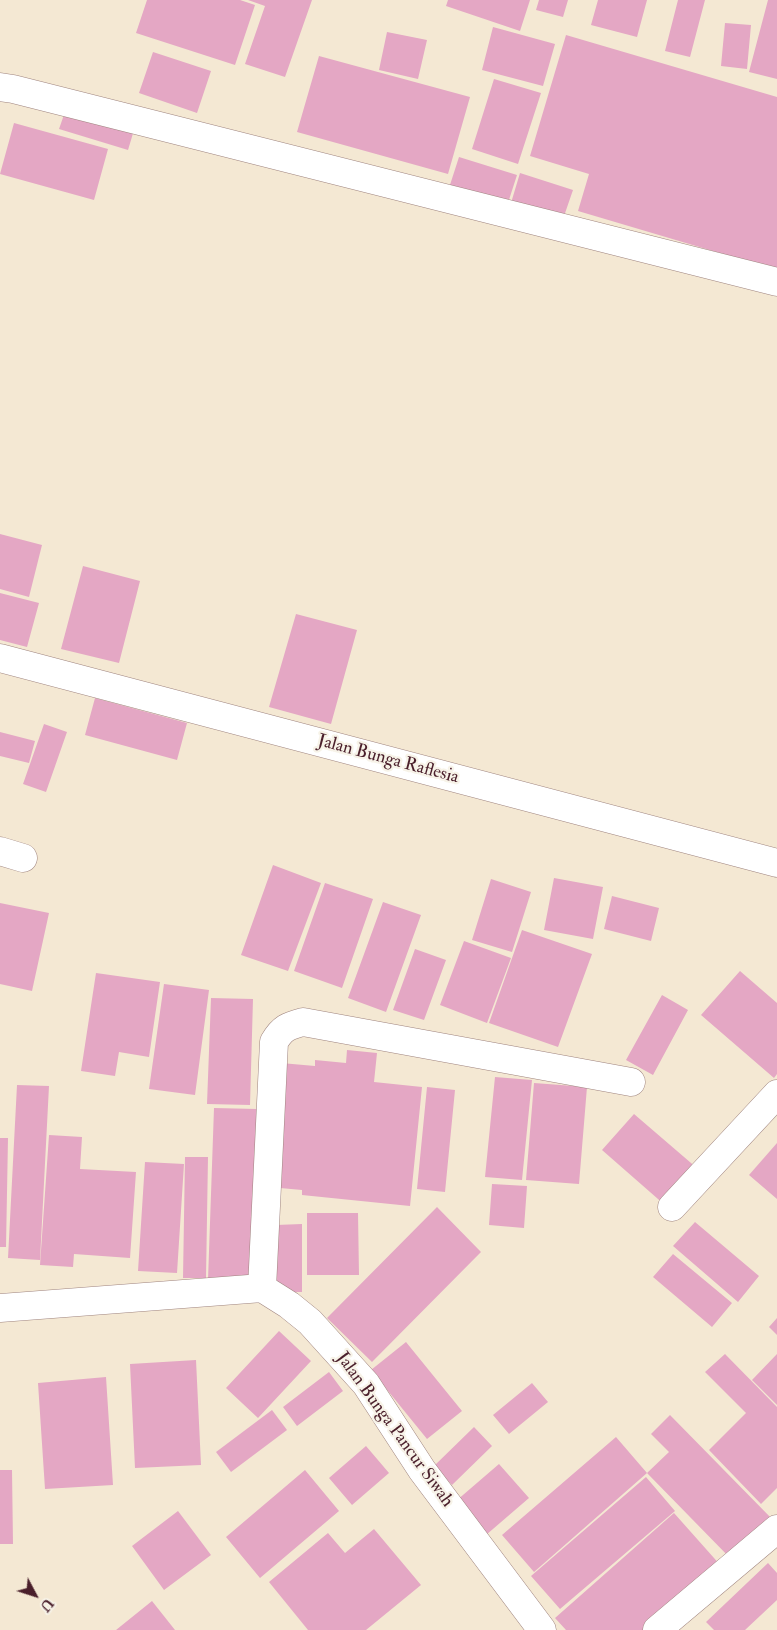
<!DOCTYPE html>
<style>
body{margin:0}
#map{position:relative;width:777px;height:1630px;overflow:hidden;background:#f4e8d3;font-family:"IM FELL Double Pica",serif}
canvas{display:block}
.north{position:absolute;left:10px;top:1570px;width:50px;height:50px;-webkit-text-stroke:4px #f7f3e8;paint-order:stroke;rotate:130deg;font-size:14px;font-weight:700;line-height:20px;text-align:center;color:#4a1f2b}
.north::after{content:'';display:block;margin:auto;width:18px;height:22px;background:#4a1f2b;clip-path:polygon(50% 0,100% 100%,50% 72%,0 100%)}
</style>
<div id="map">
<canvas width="777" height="1630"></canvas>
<div class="north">U</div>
</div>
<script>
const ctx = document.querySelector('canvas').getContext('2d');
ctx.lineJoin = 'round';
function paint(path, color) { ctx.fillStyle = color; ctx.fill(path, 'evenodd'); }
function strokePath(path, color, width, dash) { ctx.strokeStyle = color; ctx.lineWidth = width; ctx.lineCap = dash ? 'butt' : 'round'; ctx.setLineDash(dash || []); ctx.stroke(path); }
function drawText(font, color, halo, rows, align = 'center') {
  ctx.font = font + ' "IM FELL Double Pica",serif'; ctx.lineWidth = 4.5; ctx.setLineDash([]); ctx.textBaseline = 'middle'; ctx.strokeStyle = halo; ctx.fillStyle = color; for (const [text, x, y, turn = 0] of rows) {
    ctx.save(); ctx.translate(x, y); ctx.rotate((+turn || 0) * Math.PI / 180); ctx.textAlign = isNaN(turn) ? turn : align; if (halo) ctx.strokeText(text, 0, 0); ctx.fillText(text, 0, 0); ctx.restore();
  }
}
paint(new Path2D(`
 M 147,0 L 240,0 L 255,5 L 235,65 L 136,33 Z
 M 248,0 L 312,0 L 285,77 L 245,64 L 265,6 Z
 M 448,0 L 530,0 L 520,31 L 446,6 Z
 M 539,0 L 568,0 L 563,17 L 536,10 Z
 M 598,0 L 647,0 L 637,37 L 591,25 Z
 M 678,0 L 705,0 L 690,57 L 665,51 Z
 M 768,0 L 777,0 L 777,79 L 749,72 Z
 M 725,23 L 751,25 L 747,69 L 721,66 Z
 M 493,27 L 555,44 L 543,86 L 482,70 Z
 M 387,32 L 427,40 L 418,79 L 379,70 Z
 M 566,35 L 777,97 L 777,270 L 578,211 L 589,174 L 530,156 Z
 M 153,52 L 211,71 L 197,113 L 139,93 Z
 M 319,56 L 470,97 L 448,174 L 297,132 Z
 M 494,79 L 541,93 L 518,164 L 472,149 Z
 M 66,109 L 134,130 L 128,150 L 59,129 Z
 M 14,123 L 108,149 L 94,200 L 0,174 Z
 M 459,157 L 517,175 L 507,206 L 449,188 Z
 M 520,173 L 573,190 L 563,219 L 511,203 Z
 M 0,534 L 42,545 L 29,597 L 0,589 Z
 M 83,566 L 140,581 L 119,663 L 61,649 Z
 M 0,593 L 39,603 L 27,647 L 0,640 Z
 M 296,614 L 357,630 L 331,724 L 269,707 Z
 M 95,698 L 187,723 L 177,760 L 85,735 Z
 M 44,724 L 67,732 L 46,792 L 23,784 Z
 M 0,732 L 35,741 L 29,763 L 0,756 Z
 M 273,865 L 321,883 L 288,971 L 241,955 Z
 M 554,878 L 603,887 L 593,939 L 544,930 Z
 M 491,879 L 531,892 L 512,952 L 472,940 Z
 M 325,883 L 373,899 L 342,988 L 294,971 Z
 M 612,896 L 659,908 L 651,941 L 604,929 Z
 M 383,902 L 421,915 L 386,1012 L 348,998 Z
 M 0,903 L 49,913 L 32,991 L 0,984 Z
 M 522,930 L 592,954 L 558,1047 L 489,1023 Z
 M 464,941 L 511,958 L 487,1023 L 440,1005 Z
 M 415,949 L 446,960 L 424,1020 L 393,1010 Z
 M 740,971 L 777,1003 L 777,1074 L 774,1078 L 701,1015 Z
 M 96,973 L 160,982 L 149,1057 L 119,1052 L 115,1076 L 81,1071 Z
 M 164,984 L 209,990 L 195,1095 L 149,1089 Z
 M 662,995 L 688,1010 L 653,1075 L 626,1060 Z
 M 211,998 L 253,999 L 250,1105 L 207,1104 Z
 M 347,1050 L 377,1053 L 374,1082 L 422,1087 L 410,1206 L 302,1195 L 302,1190 L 269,1187 L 281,1063 L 315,1066 L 315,1060 L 346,1063 Z
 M 495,1077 L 532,1080 L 522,1180 L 485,1177 Z
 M 534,1083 L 587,1087 L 579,1184 L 526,1180 Z
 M 17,1085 L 49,1086 L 40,1260 L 8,1258 Z
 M 427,1087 L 455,1090 L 445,1192 L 417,1189 Z
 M 214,1108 L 257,1109 L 250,1281 L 208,1280 Z
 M 634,1114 L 698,1169 L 666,1206 L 602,1150 Z
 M 49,1135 L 82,1137 L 80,1169 L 136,1172 L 130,1258 L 74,1254 L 73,1267 L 40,1265 Z
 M 0,1138 L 8,1138 L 6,1247 L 0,1247 Z
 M 777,1143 L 777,1199 L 749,1175 Z
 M 185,1157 L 208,1157 L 206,1278 L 183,1278 Z
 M 145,1162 L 184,1164 L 177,1273 L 138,1271 Z
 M 492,1184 L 527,1186 L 524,1228 L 489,1225 Z
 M 437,1207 L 481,1252 L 372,1362 L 327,1318 Z
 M 307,1213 L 358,1213 L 359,1275 L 307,1275 Z
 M 695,1222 L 759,1276 L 738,1302 L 673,1246 Z
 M 302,1224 L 302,1292 L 276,1292 L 276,1225 Z
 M 673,1254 L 732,1303 L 712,1327 L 653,1277 Z
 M 777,1318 L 777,1335 L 769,1327 Z
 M 279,1331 L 311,1361 L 258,1418 L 226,1388 Z
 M 406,1342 L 462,1411 L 427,1439 L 371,1370 Z
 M 725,1354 L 777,1407 L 777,1488 L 761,1504 L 709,1450 L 746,1413 L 705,1372 Z
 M 777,1354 L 777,1405 L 752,1380 Z
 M 196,1360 L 201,1465 L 135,1468 L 130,1364 Z
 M 329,1372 L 343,1391 L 297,1426 L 283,1407 Z
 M 106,1377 L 113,1485 L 45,1489 L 38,1383 Z
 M 532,1383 L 548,1402 L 509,1434 L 493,1415 Z
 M 272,1410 L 287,1430 L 231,1472 L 216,1452 Z
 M 670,1415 L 774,1521 L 733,1561 L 647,1473 L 669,1452 L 651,1434 Z
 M 474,1427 L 492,1446 L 452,1485 L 434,1466 Z
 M 616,1437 L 647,1473 L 534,1572 L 502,1535 Z
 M 366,1446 L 389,1473 L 352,1505 L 329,1478 Z
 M 499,1464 L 529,1498 L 486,1535 L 456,1501 Z
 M 0,1470 L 12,1470 L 13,1544 L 0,1544 Z
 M 305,1470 L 339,1511 L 260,1578 L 226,1537 Z
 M 646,1477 L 675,1511 L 560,1609 L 531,1576 Z
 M 178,1511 L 211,1555 L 164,1590 L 132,1546 Z
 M 674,1513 L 722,1567 L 651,1630 L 566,1630 L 555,1618 Z
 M 374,1529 L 421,1585 L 366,1630 L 308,1630 L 269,1582 L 328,1533 L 345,1553 Z
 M 768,1563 L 777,1573 L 777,1600 L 745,1630 L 714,1630 L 706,1622 Z
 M 152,1601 L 175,1630 L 116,1630 Z`), '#e4a7c4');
const minor = new Path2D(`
 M 0,87 L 13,89 L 777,282
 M 0,658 L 777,863
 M 0,851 L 23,858
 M 672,1207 L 777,1094
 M 262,1288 L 274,1042 C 282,1028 288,1026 303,1022 L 631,1082
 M 0,1308 L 262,1288 L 289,1305 L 310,1322 L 366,1384 L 422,1470 L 542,1630
 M 657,1630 L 777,1529`);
strokePath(minor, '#9f847f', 29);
strokePath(minor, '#fff', 28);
drawText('18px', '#4a1f2b', '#f7f3e8', [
 ["Jalan Bunga Raflesia",388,760,15],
 ["Jalan Bunga Pancur Siwah",394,1430,54]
]);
</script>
